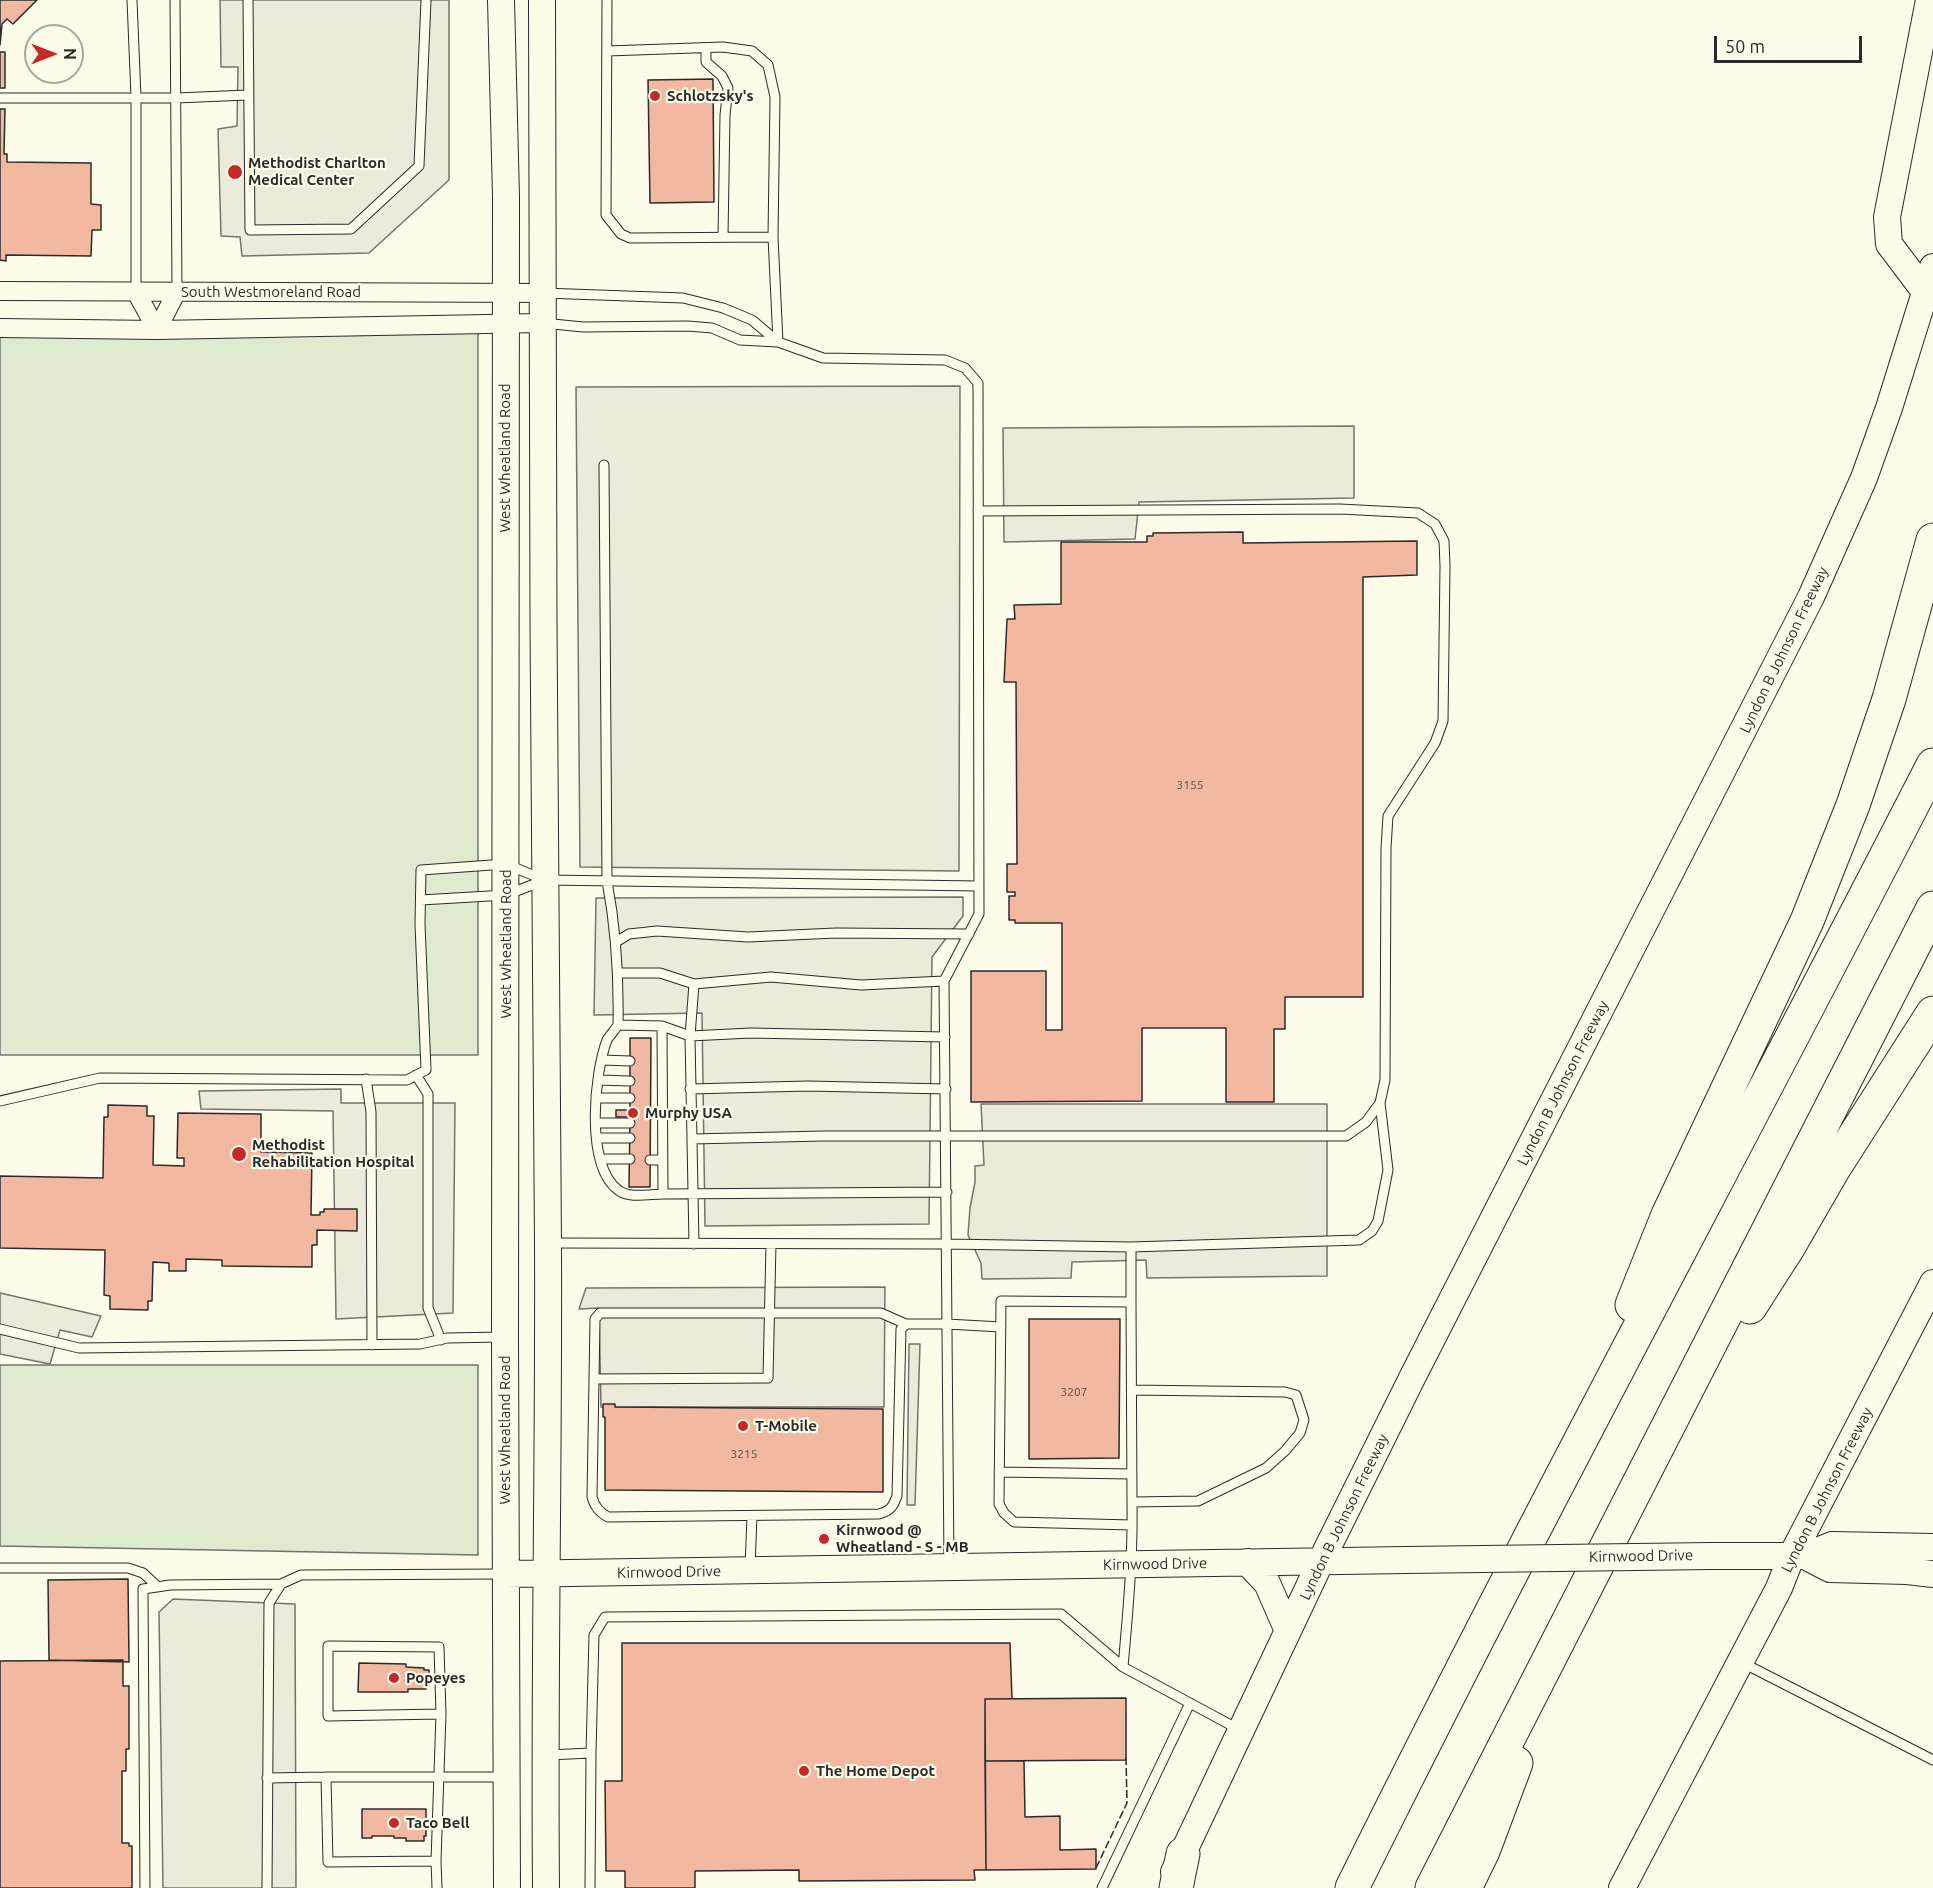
<!DOCTYPE html>
<style>
body{margin:0}
#map{position:relative;width:1933px;height:1888px;overflow:hidden;background:#fdfbea;font-family:Ubuntu,sans-serif}
canvas{display:block}
.north{position:absolute;left:24px;top:24px;width:60px;height:60px;box-sizing:border-box;background:#fdfbea;border:2px solid #a9a89e;border-radius:50%;rotate:90deg;font-size:16px;font-weight:700;line-height:24px;text-align:center;color:#2b2b2b}
.north::after{content:'';display:block;margin:auto;width:21px;height:27px;background:#c62828;clip-path:polygon(50% 0,100% 100%,50% 72%,0 100%)}
.scale{position:absolute;left:1714px;top:36px;width:148px;height:27px;box-sizing:border-box;border:3px solid #2b2b2b;border-top:0;padding-left:8px;font-size:18px;line-height:21px;white-space:nowrap;color:#2b2b2b;-webkit-text-stroke:4px #fdfbea;paint-order:stroke}
</style>
<div id="map">
<canvas width="1933" height="1888"></canvas>
<div class="north">N</div>
<div class="scale">50 m</div>
</div>
<script>
const ctx = document.querySelector('canvas').getContext('2d');
ctx.lineJoin = 'round';
function paint(path, color) { ctx.fillStyle = color; ctx.fill(path, 'evenodd'); }
function strokePath(path, color, width, dash) { ctx.strokeStyle = color; ctx.lineWidth = width; ctx.lineCap = dash ? 'butt' : 'round'; ctx.setLineDash(dash || []); ctx.stroke(path); }
function drawText(font, color, halo, rows, align = 'center') {
  ctx.font = font + ' Ubuntu,sans-serif'; ctx.lineWidth = 4.5; ctx.setLineDash([]); ctx.textBaseline = 'middle'; ctx.strokeStyle = halo; ctx.fillStyle = color; for (const [text, x, y, turn = 0] of rows) {
    ctx.save(); ctx.translate(x, y); ctx.rotate((+turn || 0) * Math.PI / 180); ctx.textAlign = isNaN(turn) ? turn : align; if (halo) ctx.strokeText(text, 0, 0); ctx.fillText(text, 0, 0); ctx.restore();
  }
}
const green = new Path2D(`
 M 478,324 L 478,1055 L 0,1055 L 0,325 Z
 M 0,1365 L 478,1365 L 478,1555 L 0,1546 Z`);
paint(green, '#deebd1');
strokePath(green, '#74746e', 1.5);
const parking = new Path2D(`
 M 220,0 L 449,0 L 449,180 L 369,253 L 242,256 L 240,237 L 221,236 L 218,129 L 237,126 L 238,67 L 221,67 Z
 M 960,386 L 959,871 L 580,867 L 576,387 Z
 M 1354,426 L 1354,498 L 1139,502 L 1135,539 L 1004,542 L 1003,428 Z
 M 963,897 L 963,916 L 932,957 L 929,1224 L 705,1226 L 702,1013 L 594,1015 L 596,898 Z
 M 341,1089 L 341,1103 L 455,1103 L 453,1313 L 336,1319 L 333,1111 L 201,1109 L 199,1091 Z
 M 981,1104 L 1327,1104 L 1327,1276 L 1147,1278 L 1146,1260 L 1072,1262 L 1071,1278 L 982,1279 L 981,1263 L 968,1235 L 970,1208 L 975,1182 L 975,1166 L 984,1165 Z
 M 885,1287 L 884,1407 L 601,1407 L 599,1308 L 579,1309 L 586,1288 Z
 M 0,1293 L 101,1316 L 92,1337 L 60,1330 L 50,1364 L 0,1354 Z
 M 909,1344 L 920,1344 L 915,1505 L 907,1505 Z
 M 173,1599 L 295,1604 L 296,1888 L 163,1888 L 159,1612 Z`);
paint(parking, '#eceadb');
strokePath(parking, '#74746e', 1.5);
const building = new Path2D(`
 M 0,0 L 37,0 L 13,24 L 7,19 L 2,24 L 0,45 Z
 M 0,52 L 5,52 L 5,88 L 0,88 Z
 M 713,79 L 714,202 L 650,203 L 648,80 Z
 M 0,109 L 5,109 L 4,154 L 7,154 L 7,162 L 91,163 L 91,204 L 101,205 L 101,230 L 92,230 L 91,256 L 6,255 L 6,261 L 0,260 Z
 M 1243,532 L 1243,543 L 1417,541 L 1417,575 L 1363,577 L 1363,997 L 1285,997 L 1285,1029 L 1274,1029 L 1274,1102 L 1226,1102 L 1226,1028 L 1142,1028 L 1142,1101 L 971,1102 L 971,971 L 1046,971 L 1046,1030 L 1062,1030 L 1062,923 L 1015,923 L 1015,920 L 1009,920 L 1009,896 L 1015,896 L 1015,892 L 1007,892 L 1007,864 L 1017,864 L 1016,682 L 1004,682 L 1007,619 L 1015,619 L 1014,605 L 1061,604 L 1061,542 L 1147,542 L 1147,536 L 1153,536 L 1153,533 Z
 M 630,1038 L 651,1038 L 650,1187 L 629,1187 L 630,1117 L 616,1117 L 616,1110 L 630,1110 Z
 M 108,1105 L 147,1106 L 147,1116 L 154,1116 L 153,1165 L 184,1166 L 184,1158 L 177,1158 L 178,1113 L 261,1114 L 261,1152 L 312,1153 L 311,1215 L 320,1215 L 320,1212 L 324,1212 L 324,1209 L 357,1209 L 357,1231 L 317,1230 L 317,1245 L 312,1245 L 312,1267 L 222,1266 L 222,1260 L 186,1259 L 186,1271 L 169,1271 L 169,1263 L 153,1262 L 152,1301 L 148,1301 L 148,1310 L 110,1309 L 110,1296 L 104,1295 L 105,1250 L 0,1248 L 0,1176 L 103,1178 L 104,1117 L 108,1117 Z
 M 1029,1319 L 1120,1319 L 1119,1458 L 1029,1459 Z
 M 603,1404 L 615,1404 L 615,1407 L 883,1409 L 883,1492 L 605,1490 L 605,1417 L 603,1417 Z
 M 128,1579 L 129,1662 L 49,1660 L 48,1580 Z
 M 622,1643 L 1010,1643 L 1012,1699 L 985,1699 L 986,1870 L 974,1870 L 975,1880 L 799,1881 L 799,1870 L 695,1871 L 695,1888 L 625,1888 L 625,1871 L 606,1871 L 605,1781 L 622,1781 Z
 M 123,1660 L 123,1686 L 129,1686 L 129,1749 L 126,1749 L 126,1771 L 122,1771 L 122,1843 L 129,1843 L 129,1846 L 132,1846 L 132,1888 L 0,1888 L 0,1661 Z
 M 359,1663 L 406,1664 L 406,1667 L 424,1668 L 424,1670 L 429,1670 L 429,1686 L 426,1686 L 426,1689 L 408,1689 L 408,1692 L 358,1692 Z
 M 1126,1698 L 1126,1760 L 985,1761 L 985,1699 Z
 M 985,1761 L 1024,1761 L 1025,1817 L 1060,1816 L 1060,1850 L 1096,1849 L 1096,1869 L 986,1870 Z
 M 362,1809 L 426,1809 L 426,1836 L 424,1836 L 424,1841 L 406,1841 L 406,1838 L 394,1838 L 394,1836 L 372,1836 L 372,1838 L 362,1838 Z`);
paint(building, '#f2b8a0');
strokePath(building, '#2b2b2b', 1.5);
const lane = new Path2D(`
 M 132,0 L 136,97 L 136,292
 M 175,0 L 177,291
 M 248,0 L 250,230 L 351,229 L 419,166 L 426,0
 M 607,0 L 606,215 L 621,234 L 630,238 L 773,237 L 778,342
 M 706,48 L 706,62 L 722,76 L 728,88 L 725,115 L 723,237
 M 607,51 L 723,47 L 752,51 L 768,65 L 775,97 L 773,237
 M 0,98 L 176,98 L 248,95
 M 543,293 L 683,298 L 723,308 L 752,320 L 778,342
 M 543,323 L 583,327 L 688,326 L 712,328 L 740,340 L 778,342 L 823,358 L 945,360 L 965,368 L 978,383 L 979,914 L 944,981 L 949,1565
 M 604,465 L 607,881 C 616,929 619,976 618,1025 L 662,1026 L 690,1036 L 694,1244
 M 421,900 L 506,895 L 545,880 L 979,886
 M 616,942 L 629,934 L 657,931 L 748,937 L 836,933 L 969,934
 M 618,973 L 660,973 L 694,984 L 771,977 L 861,985 L 944,981
 M 694,984 L 690,1036 L 751,1033 L 945,1037
 M 618,1025 C 615,1030 610,1035 607,1040 C 594,1074 585,1165 618,1190 C 629,1199 650,1194 663,1194
 M 662,1026 L 663,1194 L 947,1192
 M 602,1060 L 630,1061
 M 416,1075 L 428,1094 L 428,1308 L 441,1340
 M 366,1079 L 371,1112 L 372,1345
 M 599,1080 L 630,1081
 M 690,1089 L 808,1086 L 946,1089
 M 597,1098 L 630,1098
 M 0,1101 L 100,1078 L 407,1080 L 426,1070 L 420,924 L 421,870 L 506,864 L 542,879
 M 597,1123 L 630,1123
 M 597,1138 L 630,1138
 M 692,1139 L 824,1136 L 1346,1136 L 1366,1122 L 1380,1103 L 1385,1080 L 1386,848 L 1388,816 L 1435,743 L 1443,721 L 1445,566 L 1444,541 L 1435,524 L 1418,513 L 1340,509 L 978,511
 M 600,1159 L 630,1159
 M 650,1160 L 662,1160
 M 550,1243 L 947,1244 L 1131,1247 L 1131,1302
 M 771,1244 L 768,1378 L 594,1379 L 592,1497 C 595,1507 599,1512 608,1517 L 879,1514 C 890,1511 893,1507 897,1496 L 901,1329 L 906,1324
 M 1131,1247 L 1359,1240 L 1372,1231 L 1378,1221 L 1388,1170 L 1380,1103
 M 0,1329 L 79,1348 L 420,1344 L 447,1338 L 502,1337
 M 594,1379 L 595,1319 L 600,1313 L 881,1313 L 906,1324 L 947,1324 L 1001,1327
 M 1132,1390 L 1285,1392 L 1296,1395 L 1304,1420 L 1300,1433 L 1285,1451 L 1266,1468 L 1198,1501 L 1132,1502
 M 999,1472 L 1132,1474
 M 1132,1525 L 1014,1522 L 1004,1513 L 999,1504 L 1001,1301 L 1131,1302 L 1132,1502 C 1133,1558 1128,1611 1123,1667 L 1240,1730
 M 0,1568 L 128,1568 L 143,1573 L 158,1587
 M 750,1568 L 752,1516
 M 328,1646 L 439,1647 L 441,1714 L 328,1716 Z
 M 1743,1663 L 1933,1760
 M 441,1714 L 436,1861 L 328,1862 L 326,1777 L 506,1777
 M 548,1755 L 591,1753
 M 267,1778 L 326,1777
 M 436,1861 L 437,1888
 M 145,1888 L 143,1589 L 170,1585 L 281,1584
 M 267,1888 L 269,1603 L 281,1584 L 301,1575 L 503,1574
 M 590,1888 L 591,1753 L 594,1635 L 605,1617 L 1061,1614 L 1123,1667
 M 1102,1888 L 1190,1703`);
const street = new Path2D(`
 M 0,291 L 542,293
 M 136,292 L 157,330
 M 0,328 L 157,330 L 542,323
 M 157,330 L 177,291`);
const secondary = new Path2D(`
 M 501,0 L 506,197 L 505,1337 L 507,1888
 M 542,0 C 542,414 544,829 548,1243 C 549,1458 544,1673 546,1888
 M 1926,293 L 1889,244 L 1887,217 L 1929,0
 M 1711,1556 L 1805,1556 L 1830,1569 L 1907,1571 L 1933,1574
 M 1805,1556 L 1832,1545 L 1933,1547
 M 1247,1562 L 1267,1583 L 1288,1631
 M 506,1574 L 1406,1560
 M 1174,1872 L 1321,1561 L 1414,1374 L 1811,597 L 1864,478 L 1889,408 L 1933,267
 M 1622,1888 L 1779,1588 L 1792,1555 L 1933,1283`);
const highway = new Path2D(`
 M 1632,1305 L 1668,1215 L 1807,921 L 1853,805 L 1889,699 L 1933,540
 M 1750,1307 L 1789,1246 L 1834,1168 L 1933,1013
 M 1176,1888 L 1183,1854
 M 1352,1888 C 1539,1510 1741,1140 1933,765
 M 1432,1888 L 1933,908
 M 1465,1888 L 1483,1851 L 1516,1763`);
strokePath(lane, '#2b2b2b', 11);
strokePath(street, '#2b2b2b', 20);
strokePath(secondary, '#2b2b2b', 28);
strokePath(highway, '#2b2b2b', 35);
strokePath(lane, '#fdfbea', 9);
strokePath(street, '#fdfbea', 18);
strokePath(secondary, '#fdfbea', 26);
strokePath(highway, '#fdfbea', 33);
const secondaryBridge = new Path2D(`
 M 1406,1560 L 1711,1556`);
strokePath(secondaryBridge, '#2b2b2b', 28, []);
strokePath(secondaryBridge, '#fdfbea', 26);
strokePath(new Path2D(`
 M 1096,1868 L 1127,1803 L 1126,1758`), '#2b2b2b', 1.5, [8, 3]);
for (const [x, y, r, color] of [
 [655,96,6,"#c62828"],
 [235,172,8,"#c62828"],
 [633,1113,6,"#c62828"],
 [239,1154,8,"#c62828"],
 [743,1426,6,"#c62828"],
 [824,1539,6,"#c62828"],
 [394,1678,6,"#c62828"],
 [804,1771,6,"#c62828"],
 [394,1823,6,"#c62828"]
]) { const dot = new Path2D(); dot.arc(x, y, r, 0, 2 * Math.PI); ctx.fillStyle = color; ctx.fill(dot); strokePath(dot, '#fdfbea', 2); }
drawText('12px', '#5d4e48', null, [
 ["3155",1190,785],
 ["3207",1074,1392],
 ["3215",744,1454]
]);
drawText('bold 15px', '#2b2b2b', '#fdfbea', [
 ["Schlotzsky's",667,96],
 ["Methodist Charlton",248,163],
 ["Medical Center",248,180],
 ["Murphy USA",645,1113],
 ["Methodist",252,1145],
 ["Rehabilitation Hospital",252,1162],
 ["T-Mobile",755,1426],
 ["Kirnwood @",836,1530],
 ["Wheatland - S - MB",836,1547],
 ["Popeyes",406,1678],
 ["The Home Depot",816,1771],
 ["Taco Bell",406,1823]
], 'left');
drawText('15px', '#2b2b2b', '#fdfbea', [
 ["South Westmoreland Road",271,292],
 ["West Wheatland Road",505,458,-90],
 ["Lyndon B Johnson Freeway",1784,650,-64],
 ["West Wheatland Road",506,944,-90],
 ["Lyndon B Johnson Freeway",1563,1083,-63],
 ["West Wheatland Road",505,1430,-90],
 ["Lyndon B Johnson Freeway",1827,1490,-63],
 ["Lyndon B Johnson Freeway",1344,1517,-64],
 ["Kirnwood Drive",1641,1556,-1],
 ["Kirnwood Drive",1155,1564,-1],
 ["Kirnwood Drive",669,1572,-1]
]);
</script>
